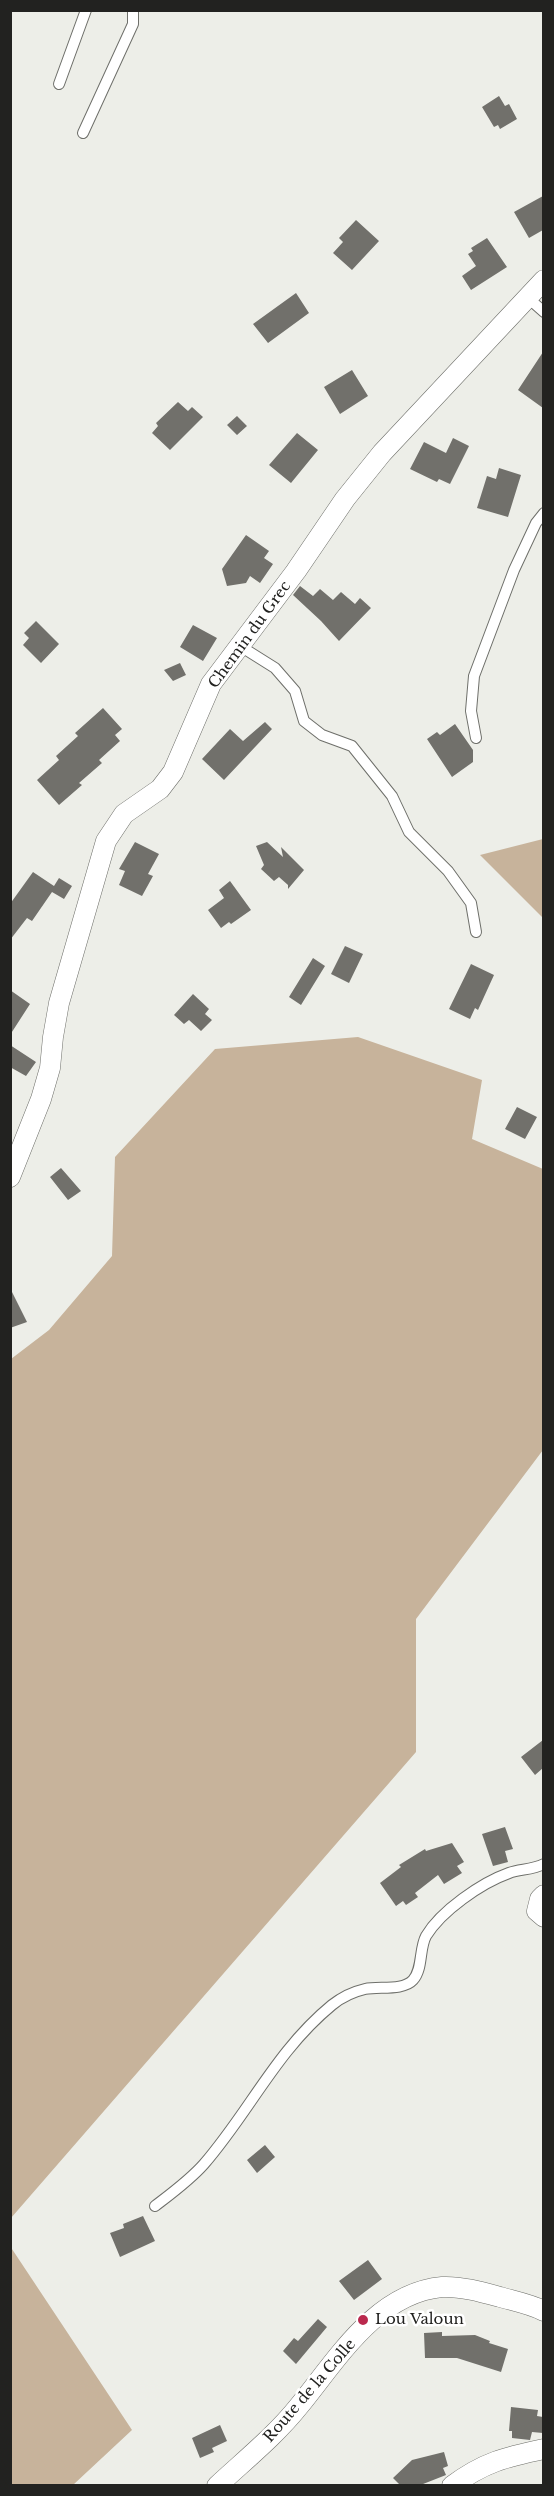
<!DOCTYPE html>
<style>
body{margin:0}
#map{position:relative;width:554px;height:2496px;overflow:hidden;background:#edeee8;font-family:"Libre Baskerville",serif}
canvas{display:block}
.frame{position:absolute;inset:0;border:12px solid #222220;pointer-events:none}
</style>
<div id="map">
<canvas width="554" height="2496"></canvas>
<div class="frame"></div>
</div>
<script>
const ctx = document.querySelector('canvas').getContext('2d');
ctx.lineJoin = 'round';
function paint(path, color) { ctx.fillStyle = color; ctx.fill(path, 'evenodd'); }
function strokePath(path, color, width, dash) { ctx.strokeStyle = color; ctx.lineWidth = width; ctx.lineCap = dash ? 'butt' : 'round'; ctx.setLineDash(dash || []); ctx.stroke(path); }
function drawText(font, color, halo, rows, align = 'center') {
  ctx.font = font + ' "Libre Baskerville",serif'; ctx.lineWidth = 5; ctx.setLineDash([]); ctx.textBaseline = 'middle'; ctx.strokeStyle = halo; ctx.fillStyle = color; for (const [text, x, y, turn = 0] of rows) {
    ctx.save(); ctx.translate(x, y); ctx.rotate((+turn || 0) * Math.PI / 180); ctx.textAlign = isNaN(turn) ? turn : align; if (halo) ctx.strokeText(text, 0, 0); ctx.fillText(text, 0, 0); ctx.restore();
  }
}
paint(new Path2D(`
 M 543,839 L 544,839 L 543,918 L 480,855 Z
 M 358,1037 L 482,1080 L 472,1139 L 543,1169 L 543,1450 L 416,1619 L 416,1752 L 11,2218 L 11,1359 L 49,1330 L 112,1256 L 115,1157 L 215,1049 Z
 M 10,2246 L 132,2430 L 73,2485 L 11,2485 Z`), '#c7b39b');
paint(new Path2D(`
 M 499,96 L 505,106 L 509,104 L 517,119 L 500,129 L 498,125 L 494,127 L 482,107 Z
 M 543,196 L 543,230 L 529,238 L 514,212 Z
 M 356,220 L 379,241 L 352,270 L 333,253 L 343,242 L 339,238 Z
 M 487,238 L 507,267 L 471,290 L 462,276 L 476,266 L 468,254 L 473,251 L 471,248 Z
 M 296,293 L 309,313 L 268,343 L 253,324 Z
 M 543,352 L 543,408 L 518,390 Z
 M 352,370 L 368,396 L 340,414 L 324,387 Z
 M 178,402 L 188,411 L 192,407 L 203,417 L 170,450 L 152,433 L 158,426 L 156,423 Z
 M 237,416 L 247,426 L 237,435 L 227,425 Z
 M 297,433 L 318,450 L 291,483 L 269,465 Z
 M 453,438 L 469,446 L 450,484 L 439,479 L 437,482 L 410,469 L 424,442 L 446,453 Z
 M 499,468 L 521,475 L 508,517 L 477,508 L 487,476 L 496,479 Z
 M 246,535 L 269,551 L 264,558 L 273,564 L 260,583 L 250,576 L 246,583 L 227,586 L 222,569 Z
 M 300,586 L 313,596 L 320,589 L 333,600 L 341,592 L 355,604 L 360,598 L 371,608 L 339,641 L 321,621 L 293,595 Z
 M 36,621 L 59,644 L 41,663 L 23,645 L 29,638 L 24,633 Z
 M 193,625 L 217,638 L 203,661 L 180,647 Z
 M 180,663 L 186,675 L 173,681 L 164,670 Z
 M 103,708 L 122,729 L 115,735 L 120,741 L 99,760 L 102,763 L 79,783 L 82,785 L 59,805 L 37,780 L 59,760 L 56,756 L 78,736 L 75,733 Z
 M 265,722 L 272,729 L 224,780 L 202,759 L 230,729 L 243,741 Z
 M 455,724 L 473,750 L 473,762 L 452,777 L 427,739 L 437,732 L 440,735 Z
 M 135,842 L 159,854 L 148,874 L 153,876 L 142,896 L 119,885 L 125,871 L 119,869 Z
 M 267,842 L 283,857 L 281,847 L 304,870 L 288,889 L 288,885 L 279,877 L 274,881 L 261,869 L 264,865 L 256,846 Z
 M 33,872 L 54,886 L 59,878 L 72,886 L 64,899 L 52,892 L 32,921 L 27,918 L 10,940 L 10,904 Z
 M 230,881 L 251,910 L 231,924 L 229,922 L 221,928 L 208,910 L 224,898 L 219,890 Z
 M 345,946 L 363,954 L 349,983 L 331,974 Z
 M 313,958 L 325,966 L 301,1005 L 289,997 Z
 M 471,964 L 494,975 L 478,1010 L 475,1008 L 470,1019 L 449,1009 Z
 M 10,990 L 30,1004 L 10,1035 Z
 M 193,994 L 209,1009 L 205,1014 L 212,1020 L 201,1031 L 189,1020 L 184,1024 L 174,1015 Z
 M 10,1045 L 36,1062 L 26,1076 L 10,1067 Z
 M 517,1107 L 537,1117 L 525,1139 L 505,1129 Z
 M 61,1168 L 81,1191 L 68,1200 L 50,1177 Z
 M 10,1288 L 27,1322 L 10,1328 Z
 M 543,1740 L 543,1768 L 535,1775 L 521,1757 Z
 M 505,1827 L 513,1849 L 505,1851 L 508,1862 L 493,1866 L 482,1834 Z
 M 452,1843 L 464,1862 L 457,1866 L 462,1873 L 444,1884 L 438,1875 L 415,1893 L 418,1897 L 406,1905 L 403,1901 L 396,1906 L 380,1883 L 401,1867 L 399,1865 L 425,1849 L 426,1851 Z
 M 265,2145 L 275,2157 L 257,2173 L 247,2160 Z
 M 143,2216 L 155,2241 L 120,2257 L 110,2233 L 124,2228 L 123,2224 Z
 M 368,2260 L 382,2279 L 354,2300 L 339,2281 Z
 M 318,2319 L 327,2327 L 296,2364 L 283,2351 L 294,2338 L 298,2341 Z
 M 442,2332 L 442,2336 L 475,2335 L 490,2341 L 489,2343 L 508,2349 L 501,2372 L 457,2358 L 425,2358 L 424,2333 Z
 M 511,2407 L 538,2410 L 537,2416 L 543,2417 L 543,2433 L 532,2432 L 530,2440 L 512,2438 L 512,2431 L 509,2431 Z
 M 220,2425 L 227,2441 L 212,2448 L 214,2452 L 200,2458 L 192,2438 Z
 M 444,2452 L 448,2466 L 443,2468 L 446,2475 L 418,2486 L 401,2486 L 393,2478 L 412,2460 Z`), '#71706b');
const service = new Path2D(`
 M 59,84 L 86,10
 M 83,133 L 133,24 L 133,10
 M 527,297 L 544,312
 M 240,646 L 275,668 L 295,691 L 304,721 L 322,735 L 352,746 L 392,796 L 409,832 L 448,871 L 471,903 L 476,932
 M 476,738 L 471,711 L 474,676 L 514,570 L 536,523 L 544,513
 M 155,2206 C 172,2193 190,2180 204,2164 C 250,2111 276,2051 332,2005 C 342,1997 352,1992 365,1989 C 379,1986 403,1991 413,1980 C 423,1969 419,1949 426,1936 C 441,1911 481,1883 509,1873 C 520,1869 532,1870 544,1864`);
const minor = new Path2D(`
 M 10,1177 L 41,1099 L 50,1068 L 53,1037 L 59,1003 L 106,841 L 124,814 L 160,789 L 173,772 L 211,684 L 296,571 L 345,499 L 382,453 L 544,280
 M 544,1895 L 540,1899 L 537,1911 L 544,1917
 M 217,2486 C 245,2460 275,2436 299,2406 C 336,2361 376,2293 442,2287 C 461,2286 482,2292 500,2297 C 514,2301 530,2304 544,2311
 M 452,2486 C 484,2462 506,2457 544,2449`);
strokePath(service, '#6e6f6a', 12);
strokePath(minor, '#6e6f6a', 21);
strokePath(service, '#fff', 10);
strokePath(minor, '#fff', 20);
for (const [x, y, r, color] of [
 [363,2320,6,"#ba294e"]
]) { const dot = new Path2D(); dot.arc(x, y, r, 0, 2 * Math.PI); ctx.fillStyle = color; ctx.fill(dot); strokePath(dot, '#fff', 2); }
drawText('15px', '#222220', '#fff', [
 ["Chemin du Grec",250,635,-54],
 ["Route de la Colle",310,2391,-49]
]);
drawText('15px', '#222220', '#fff', [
 ["Lou Valoun",375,2320]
], 'left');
</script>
